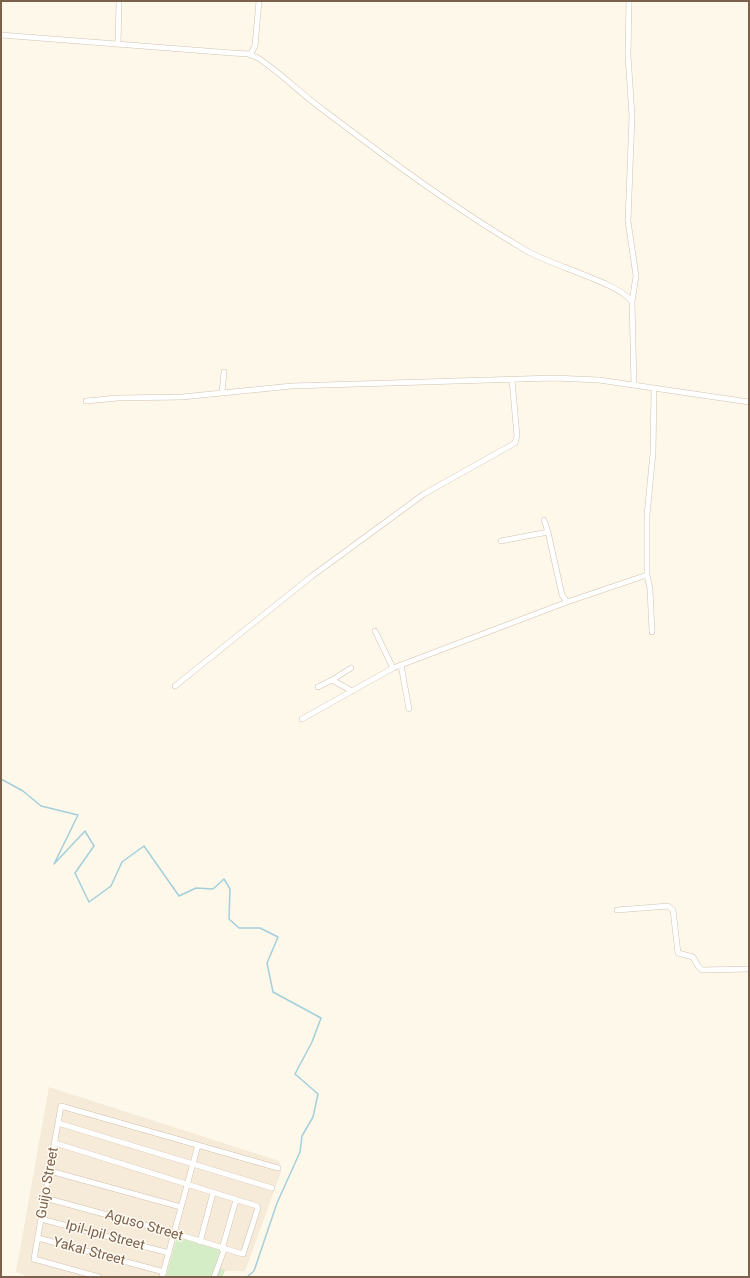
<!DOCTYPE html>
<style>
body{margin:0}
#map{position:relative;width:750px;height:1278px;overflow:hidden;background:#fef8eb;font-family:Roboto,sans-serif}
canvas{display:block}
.frame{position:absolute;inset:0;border:2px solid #7b604b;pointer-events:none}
</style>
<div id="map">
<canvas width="750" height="1278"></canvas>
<div class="frame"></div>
</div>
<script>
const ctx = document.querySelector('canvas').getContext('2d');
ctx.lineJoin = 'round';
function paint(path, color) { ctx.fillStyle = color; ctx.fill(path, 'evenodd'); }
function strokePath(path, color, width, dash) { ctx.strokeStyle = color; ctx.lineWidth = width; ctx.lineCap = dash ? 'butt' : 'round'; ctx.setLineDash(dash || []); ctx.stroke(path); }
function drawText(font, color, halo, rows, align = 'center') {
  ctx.font = font + ' Roboto,sans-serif'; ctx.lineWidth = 3; ctx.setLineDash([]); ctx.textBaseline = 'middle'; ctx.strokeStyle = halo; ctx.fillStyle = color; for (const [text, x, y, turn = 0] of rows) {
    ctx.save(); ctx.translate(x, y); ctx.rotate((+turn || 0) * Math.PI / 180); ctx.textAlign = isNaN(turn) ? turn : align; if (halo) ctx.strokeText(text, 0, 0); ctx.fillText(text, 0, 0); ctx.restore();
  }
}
paint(new Path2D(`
 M 49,1087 L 279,1161 L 281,1172 L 245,1271 L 225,1271 L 222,1277 L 29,1277 L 16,1272 Z`), '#f6ead8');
paint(new Path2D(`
 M 177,1237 L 220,1249 L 216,1265 L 225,1271 L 222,1277 L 166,1277 Z`), '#d4edc7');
strokePath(new Path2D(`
 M 1,779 L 23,791 L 41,806 L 78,815 L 54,864 L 85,831 L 94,846 L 75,873 L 89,902 L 111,886 L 122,862 L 144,846 L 179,896 L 196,888 L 213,889 L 224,879 L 230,889 L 229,919 L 239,928 L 260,928 L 278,937 L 267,963 L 273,992 L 321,1018 L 312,1042 L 295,1074 L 318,1094 L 313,1117 L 302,1136 L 300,1152 L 277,1203 L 254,1271 L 247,1277`), '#a3cfdc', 1.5);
const minor = new Path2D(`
 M 629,1 L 628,55 L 632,116 L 628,221 L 636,276 L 632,302
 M 1,35 L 232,53 L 249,54 L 258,58 C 281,73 300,93 322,109 C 388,159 455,209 527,251 C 550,265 620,283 632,302 L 634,385
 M 118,44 L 119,1
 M 250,55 L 255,46 L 259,1
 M 222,392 L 224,372
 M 86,401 L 118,398 L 182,397 L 292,386 L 554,378 L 599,380 L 749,402
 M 544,520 L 548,532
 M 501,541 L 548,532 L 562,595 L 567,602
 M 647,575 L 650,589 L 652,632
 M 375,631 L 393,668
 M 401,665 L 409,709
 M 332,680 L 351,668
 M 175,686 L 312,576 L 424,494 L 515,443 L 517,436 L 512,380
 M 318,687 L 332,680 L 352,691
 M 302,719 L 393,668 L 567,602 L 647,575 L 647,515 L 653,453 L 654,389
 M 617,910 L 668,906 L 673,910 L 678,953 L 693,957 L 698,966 L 702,970 L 749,969
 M 58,1123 L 272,1188
 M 50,1171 L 181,1207
 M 45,1198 L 174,1233 L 243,1254 L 258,1208 L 257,1206 L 55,1143
 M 41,1219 L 169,1253
 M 38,1238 L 164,1272
 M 200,1242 L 213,1193
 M 222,1249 L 236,1200
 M 99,1277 L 34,1259 L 61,1106 L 278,1168
 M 162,1277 L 198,1145
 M 214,1277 L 224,1250`);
strokePath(minor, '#d2c1ae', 6);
strokePath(minor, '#fff', 5);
drawText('14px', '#7b604b', '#fffbf2', [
 ["Guijo Street",48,1183,-80],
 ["Aguso Street",144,1226,16],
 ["Ipil-Ipil Street",105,1236,15],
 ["Yakal Street",89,1252,15]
]);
</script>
